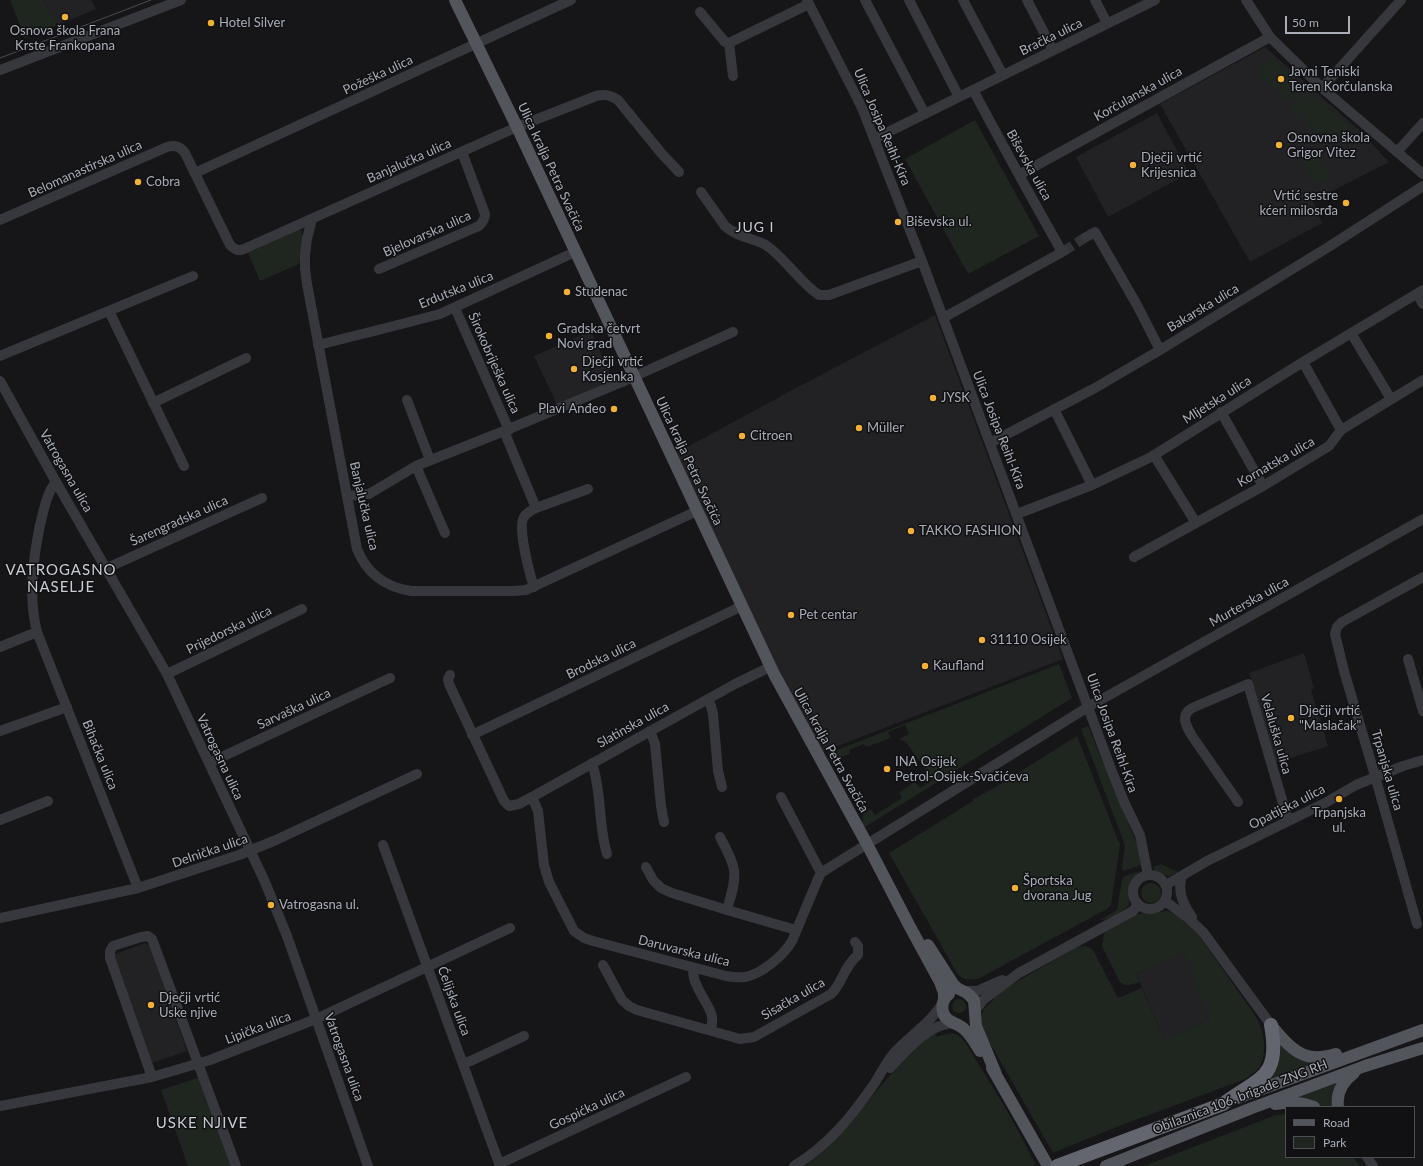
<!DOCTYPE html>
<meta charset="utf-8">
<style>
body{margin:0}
#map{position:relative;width:1423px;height:1166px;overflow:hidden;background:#161618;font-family:Lato,sans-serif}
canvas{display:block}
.legend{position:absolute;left:1285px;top:1106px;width:130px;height:52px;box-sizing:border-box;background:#111113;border:1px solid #4d4f55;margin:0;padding:5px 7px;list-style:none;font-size:12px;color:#a8adb8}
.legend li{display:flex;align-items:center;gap:8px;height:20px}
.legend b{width:20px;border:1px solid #4d4f55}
.scale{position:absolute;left:1285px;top:16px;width:65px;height:18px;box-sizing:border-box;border:2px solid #a8adb8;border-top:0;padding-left:5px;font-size:12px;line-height:14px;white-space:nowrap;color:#a8adb8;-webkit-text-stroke:3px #111113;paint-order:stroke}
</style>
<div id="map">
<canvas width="1423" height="1166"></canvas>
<ul class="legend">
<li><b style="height:5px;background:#53555c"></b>Road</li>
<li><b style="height:11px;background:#1e261f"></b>Park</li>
</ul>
<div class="scale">50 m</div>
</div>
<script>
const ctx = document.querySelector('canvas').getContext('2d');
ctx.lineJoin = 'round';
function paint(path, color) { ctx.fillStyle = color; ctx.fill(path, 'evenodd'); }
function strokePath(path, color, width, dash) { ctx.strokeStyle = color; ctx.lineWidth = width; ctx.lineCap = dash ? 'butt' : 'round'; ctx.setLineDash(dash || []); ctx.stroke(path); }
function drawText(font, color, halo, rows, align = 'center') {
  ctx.font = font + ' Lato,sans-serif'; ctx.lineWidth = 3; ctx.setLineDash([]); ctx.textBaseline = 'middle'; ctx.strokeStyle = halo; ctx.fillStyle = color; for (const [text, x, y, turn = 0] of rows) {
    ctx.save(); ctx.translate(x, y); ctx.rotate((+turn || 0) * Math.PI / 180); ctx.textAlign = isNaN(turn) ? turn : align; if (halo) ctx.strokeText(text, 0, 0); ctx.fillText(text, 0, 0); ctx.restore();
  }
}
paint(new Path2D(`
 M 43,0 L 91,0 L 96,9 L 58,25 Z
 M 1265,47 L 1358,129 L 1389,162 L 1313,201 L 1322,223 L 1250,262 L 1160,104 Z
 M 1157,113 L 1189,173 L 1108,217 L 1076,157 Z
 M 935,315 L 1063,659 L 822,752 L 786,691 L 676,453 L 796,388 Z
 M 591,331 L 614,382 L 558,407 L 534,356 Z
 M 1304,653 L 1314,688 L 1311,690 L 1328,746 L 1275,763 L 1249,673 Z
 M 145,943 L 150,946 L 187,1051 L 152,1063 L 114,959 L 115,954 Z
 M 1184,952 L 1209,1020 L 1164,1039 L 1136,973 Z`), '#222225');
paint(new Path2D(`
 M 10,0 L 43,0 L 58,25 L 25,38 Z
 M 1271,56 L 1305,87 L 1290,103 L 1256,72 Z
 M 1307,89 L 1350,126 L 1333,146 L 1290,109 Z
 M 975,120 L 1039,236 L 968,274 L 905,159 Z
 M 1313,147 L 1332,176 L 1317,186 L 1298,157 Z
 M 300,228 C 307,243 303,250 299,264 L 260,281 L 248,253 Z
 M 1059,664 L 1072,698 L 865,827 L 862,824 L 863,814 L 871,809 L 875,815 L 902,798 L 899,792 L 915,782 L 920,788 L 933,780 L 906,742 L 899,739 L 909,734 L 905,725 L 888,732 L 891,738 L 866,747 L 864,744 L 849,750 L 850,754 L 841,757 L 841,762 L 836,764 C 828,762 825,756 830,749 L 832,752 Z
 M 1088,726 L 1138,847 L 1141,865 L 1123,871 L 1122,868 L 1125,847 L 1123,840 L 1081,729 Z
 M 1077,736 L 1120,845 L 1111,905 L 1107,909 L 978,979 L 965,979 L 958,975 L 889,853 L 973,801 L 973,799 L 994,788 Z
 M 1161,864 L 1178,872 L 1169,876 L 1157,873 L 1153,867 Z
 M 1139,871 L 1130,885 L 1129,905 C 1122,912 1110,920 1100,920 L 1117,910 L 1122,880 L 1124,876 Z
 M1141 893a10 10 0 1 1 20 0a10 10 0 1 1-20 0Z
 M 1164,911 L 1168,911 L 1178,916 L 1199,935 L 1256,1017 C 1264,1032 1268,1050 1260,1066 C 1256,1072 1249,1076 1243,1080 L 1114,1128 L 1053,1153 L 991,1045 C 986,1036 978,1022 983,1011 C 985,1006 991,1004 994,999 L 992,996 L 1077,947 L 1083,946 L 1089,947 L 1093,950 L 1118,998 L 1142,988 L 1164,1039 L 1209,1020 L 1184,953 L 1136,973 L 1140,982 C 1132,984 1127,988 1120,982 L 1102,946 L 1104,933 C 1114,927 1128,916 1139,914 C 1147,912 1155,914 1164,911 Z
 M952 1006a7 7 0 1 1 14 0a7 7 0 1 1-14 0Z
 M 934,1033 L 937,1037 C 944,1035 951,1031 958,1035 C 966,1040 971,1052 976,1060 C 998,1094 1018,1129 1036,1165 L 1033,1166 L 805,1166 L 823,1152 L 836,1139 L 877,1090 L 914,1049 Z
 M 1277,1041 L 1316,1063 L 1261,1084 Z
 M 200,1077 L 231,1166 L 188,1166 L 161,1090 Z
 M 1342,1079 L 1334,1107 L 1321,1107 L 1293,1098 Z
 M 1286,1114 L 1286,1157 L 1353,1157 L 1360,1166 L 1144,1166 L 1276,1115 Z`), '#1e261f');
strokePath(new Path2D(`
 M 1064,251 L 1086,237`), '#333438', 10, [10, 5]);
strokePath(new Path2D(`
 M 807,0 L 853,90 L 862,108 L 922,261 L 1111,769 L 1125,804 L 1140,835 L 1148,875
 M 865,0 L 925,114
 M 909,0 L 959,97
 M 963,0 L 1003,75
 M 1027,0 L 1053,50
 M 1095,0 L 1107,23
 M 1246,0 L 1270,37 L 1322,88 L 1423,174
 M 700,12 L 725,42 L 729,43 L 809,4
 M 729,43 L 733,76
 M 0,70 L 181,0
 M 1322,88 L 1401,0
 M 973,90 L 1019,175 L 1062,252
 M 874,139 L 1155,0
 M 1397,152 L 1423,123
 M 195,173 L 571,0
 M 1019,175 L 1270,37
 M 701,192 L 725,226 C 737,237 750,237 764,244 C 783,255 799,282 819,295 L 829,295 L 922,261
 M 312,219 L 307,239 L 305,254 L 305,268 L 307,284 L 357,549 C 367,574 385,587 411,591 L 514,591 L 526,590 L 697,511
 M 0,220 L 167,147 C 175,145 180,146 185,153 L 230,245 C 235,250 238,251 244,249 L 517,127 L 596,96 C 605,94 610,95 618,100 L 662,154 L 679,172
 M 1086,237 L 1095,232 L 1137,305 L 1160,350
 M 379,269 L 479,226 C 483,222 485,219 485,214 L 462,152
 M 1417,294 L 1423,304
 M 455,308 L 509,430
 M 109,311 L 184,466
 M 943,318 L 1064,251
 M 1351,333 L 1391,399
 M 318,345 L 382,329 L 440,314 L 575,252
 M 0,356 L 193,276
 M 1303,362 L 1341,430
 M 0,381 L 56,482 L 167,674 L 265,882 L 287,936 L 368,1166
 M 407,400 L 430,460
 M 153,403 L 246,358
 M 1054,409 L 1092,485
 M 1221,412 L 1263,486
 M 504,431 L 536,508
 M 990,443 L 1095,388 L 1160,350 L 1330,246 L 1423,186
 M 1154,455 L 1196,523
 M 416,466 L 445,533
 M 347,496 L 369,494 L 416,466 L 504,431 L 622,382 L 733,332
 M 1017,514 L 1092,485 L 1151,457 L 1303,362 L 1423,290
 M 1134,557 L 1263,486 L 1329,446 L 1341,430 L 1423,380
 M 107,568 L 262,498
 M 534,587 C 530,575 517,527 524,517 C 527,512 532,510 536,508 L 588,489
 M 37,632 L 138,888
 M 0,647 L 37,632 C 28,596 33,560 40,525 C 44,510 46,494 56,482
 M 1408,659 L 1423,711
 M 167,674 L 302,609
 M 450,675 L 448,679 L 449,684 L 504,801 L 509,806 L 519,804 L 532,797 L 735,684 L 770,667
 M 708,699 L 711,706 L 713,714 L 718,771 L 722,787
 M 0,731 L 67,707
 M 650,731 L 655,744 L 661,806 L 664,822
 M 472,735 L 742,606
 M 209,763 L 390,678
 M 592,763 C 602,792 598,824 607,854
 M 532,797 L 538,811 L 544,865 L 549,882 L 574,931 L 584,938 L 593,941 L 726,976 C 733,977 739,978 745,977 C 762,974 784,955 792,941 L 818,879 L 821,873 L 827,869 L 1088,707 L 1423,519
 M 781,797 L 821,873
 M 1238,802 L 1192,736 C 1186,726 1180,715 1192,708 L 1248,684 L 1285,810 L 1289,820
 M 0,820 L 48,801
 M 720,837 C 725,847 732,858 734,870 C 736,883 730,898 727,910
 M 383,845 L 500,1166
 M 646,867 L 653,880 L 661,888 L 672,893 L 727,910 L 796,930
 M1133 892a17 17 0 1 1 34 0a17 17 0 1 1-34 0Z
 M 1182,876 C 1177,891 1183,904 1192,917
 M 1166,885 L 1207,861 L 1325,803 L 1356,785 L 1403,766 L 1423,760
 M 1165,901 L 1188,918 L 1203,932 L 1271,1025
 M 0,918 L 138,888 L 239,855 L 276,840 L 417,774
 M 1417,924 L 1373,769 L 1344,671 L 1335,634 L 1337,627 L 1342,622 L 1423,577
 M 603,965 L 622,1000 L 629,1006 L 637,1010 L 740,1039 L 754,1037 L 831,994 C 843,983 843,967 858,955 L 858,946 L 855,942
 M 693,968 C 693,974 694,981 697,986 C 703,1001 718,1014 710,1030
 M 963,991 L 977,991 L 1002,980
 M 975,1011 L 983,1000 L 1019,973 L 1133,911 L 1138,904
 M 464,1064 L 524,1036
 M 890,1068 C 907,1050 929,1023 955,1023
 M 152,1077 L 110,958 L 110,951 L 113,946 L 141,937 L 148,936 L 152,939 L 236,1166
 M 0,1106 L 152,1077 L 210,1060 L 316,1019 L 510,928
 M 1367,1157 L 1373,1166
 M 499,1164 L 686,1077
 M 794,1166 C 829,1145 851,1117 874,1084 C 881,1074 886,1062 894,1053 C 910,1035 933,1022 944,1000`), '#37383d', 10);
strokePath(new Path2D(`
 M 455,0 L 517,127 L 774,674 L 867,844 L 909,925 L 940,982 L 944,993 L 944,1000
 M 928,945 L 953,984 L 957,988 L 967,993 L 974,1000 L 976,1026 L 996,1074
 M 949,994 C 940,1001 940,1015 950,1021 C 955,1024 960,1025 964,1029 C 971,1035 975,1043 980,1051
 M 1271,1025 C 1289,1048 1305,1065 1336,1054
 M 992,1068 L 1048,1166
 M 1237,1098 L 1423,1030
 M 1275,1104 C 1288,1102 1302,1102 1314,1107
 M 1338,1107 C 1336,1093 1342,1082 1354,1073
 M 1106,1166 L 1252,1108 L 1365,1066 L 1423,1048`), '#53555c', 12);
strokePath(new Path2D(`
 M 1057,1166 L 1223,1104 C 1259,1077 1281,1079 1271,1025`), '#63666e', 14);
strokePath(new Path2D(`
 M 0,58 L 151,0`), '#4a4c52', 1);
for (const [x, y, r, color] of [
 [65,17,4,"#f2b134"],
 [211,23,4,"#f2b134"],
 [1281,79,4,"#f2b134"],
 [1279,145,4,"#f2b134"],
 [1133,165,4,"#f2b134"],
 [138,182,4,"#f2b134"],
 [1346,203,4,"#f2b134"],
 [898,222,4,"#f2b134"],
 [567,292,4,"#f2b134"],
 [549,336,4,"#f2b134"],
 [574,369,4,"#f2b134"],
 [933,398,4,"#f2b134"],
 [614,409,4,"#f2b134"],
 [859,428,4,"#f2b134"],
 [742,436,4,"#f2b134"],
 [911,531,4,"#f2b134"],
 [791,615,4,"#f2b134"],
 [982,640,4,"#f2b134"],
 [925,666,4,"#f2b134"],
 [1291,718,4,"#f2b134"],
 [887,769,4,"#f2b134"],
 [1339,799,4,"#f2b134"],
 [1015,888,4,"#f2b134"],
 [271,905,4,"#f2b134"],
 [151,1005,4,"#f2b134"]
]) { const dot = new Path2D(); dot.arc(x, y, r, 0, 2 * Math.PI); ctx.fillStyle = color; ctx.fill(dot); strokePath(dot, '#111113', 1.5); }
drawText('13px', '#a8adb8', '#111113', [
 ["Hotel Silver",219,23],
 ["Osnova škola Frana",65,31,"center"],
 ["Krste Frankopana",65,46,"center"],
 ["Javni Teniski",1289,72],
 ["Teren Korčulanska",1289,87],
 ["Osnovna škola",1287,138],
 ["Grigor Vitez",1287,153],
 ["Dječji vrtić",1141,158],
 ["Krijesnica",1141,173],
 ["Cobra",146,182],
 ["Vrtić sestre",1338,196,"right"],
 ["kćeri milosrđa",1338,211,"right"],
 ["Biševska ul.",906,222],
 ["Studenac",575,292],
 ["Gradska četvrt",557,329],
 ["Novi grad",557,344],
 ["Dječji vrtić",582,362],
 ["Kosjenka",582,377],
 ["JYSK",941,398],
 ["Plavi Anđeo",606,409,"right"],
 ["Müller",867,428],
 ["Citroen",750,436],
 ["TAKKO FASHION",919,531],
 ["Pet centar",799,615],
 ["31110 Osijek",990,640],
 ["Kaufland",933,666],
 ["Dječji vrtić",1299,711],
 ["\"Maslačak\"",1299,726],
 ["INA Osijek",895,762],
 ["Petrol-Osijek-Svačićeva",895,777],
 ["Trpanjska",1339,813,"center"],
 ["ul.",1339,828,"center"],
 ["Športska",1023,881],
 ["dvorana Jug",1023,896],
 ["Vatrogasna ul.",279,905],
 ["Dječji vrtić",159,998],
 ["Uske njive",159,1013]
], 'left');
drawText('13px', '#a8adb8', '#111113', [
 ["Bračka ulica",1051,37,-26],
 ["Požeška ulica",378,75,-25],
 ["Korčulanska ulica",1138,94,-29],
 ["Ulica Josipa Reihl-Kira",882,127,67],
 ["Banjalučka ulica",409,161,-24],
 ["Biševska ulica",1029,165,61],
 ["Ulica kralja Petra Svačića",551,167,65],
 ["Belomanastirska ulica",85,169,-24],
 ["Bjelovarska ulica",427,234,-24],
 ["Erdutska ulica",456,290,-22],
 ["Bakarska ulica",1203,308,-31],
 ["Širokobriješka ulica",494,363,66],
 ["Mljetska ulica",1217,400,-32],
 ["Ulica Josipa Reihl-Kira",999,430,69],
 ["Ulica kralja Petra Svačića",689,461,65],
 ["Kornatska ulica",1276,462,-30],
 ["Vatrogasna ulica",66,471,60],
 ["Banjalučka ulica",364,506,77],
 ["Šarengradska ulica",179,521,-24],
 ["Murterska ulica",1249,602,-29],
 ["Prijedorska ulica",229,630,-26],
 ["Brodska ulica",601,659,-26],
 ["Sarvaška ulica",294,709,-25],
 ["Slatinska ulica",633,725,-29],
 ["Ulica Josipa Reihl-Kira",1112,733,70],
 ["Velaluška ulica",1276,734,74],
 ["Ulica kralja Petra Svačića",831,750,61],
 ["Bihačka ulica",100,755,68],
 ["Vatrogasna ulica",220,757,65],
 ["Trpanjska ulica",1387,770,74],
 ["Opatijska ulica",1287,807,-27],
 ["Delnička ulica",210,851,-19],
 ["Daruvarska ulica",684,951,14],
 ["Sisačka ulica",793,999,-30],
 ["Ćelijska ulica",454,1001,70],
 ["Lipička ulica",258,1028,-21],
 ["Vatrogasna ulica",344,1057,70],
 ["Obilaznica 106. brigade ZNG RH",1240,1097,-21],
 ["Gospićka ulica",587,1109,-25]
]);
ctx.letterSpacing = '1px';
drawText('14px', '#c9ccd4', '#111113', [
 ["JUG I",755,227]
]);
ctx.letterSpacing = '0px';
ctx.letterSpacing = '1px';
drawText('15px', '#c9ccd4', '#111113', [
 ["VATROGASNO",61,570],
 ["NASELJE",61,587],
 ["USKE NJIVE",202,1123]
]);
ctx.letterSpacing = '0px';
</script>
